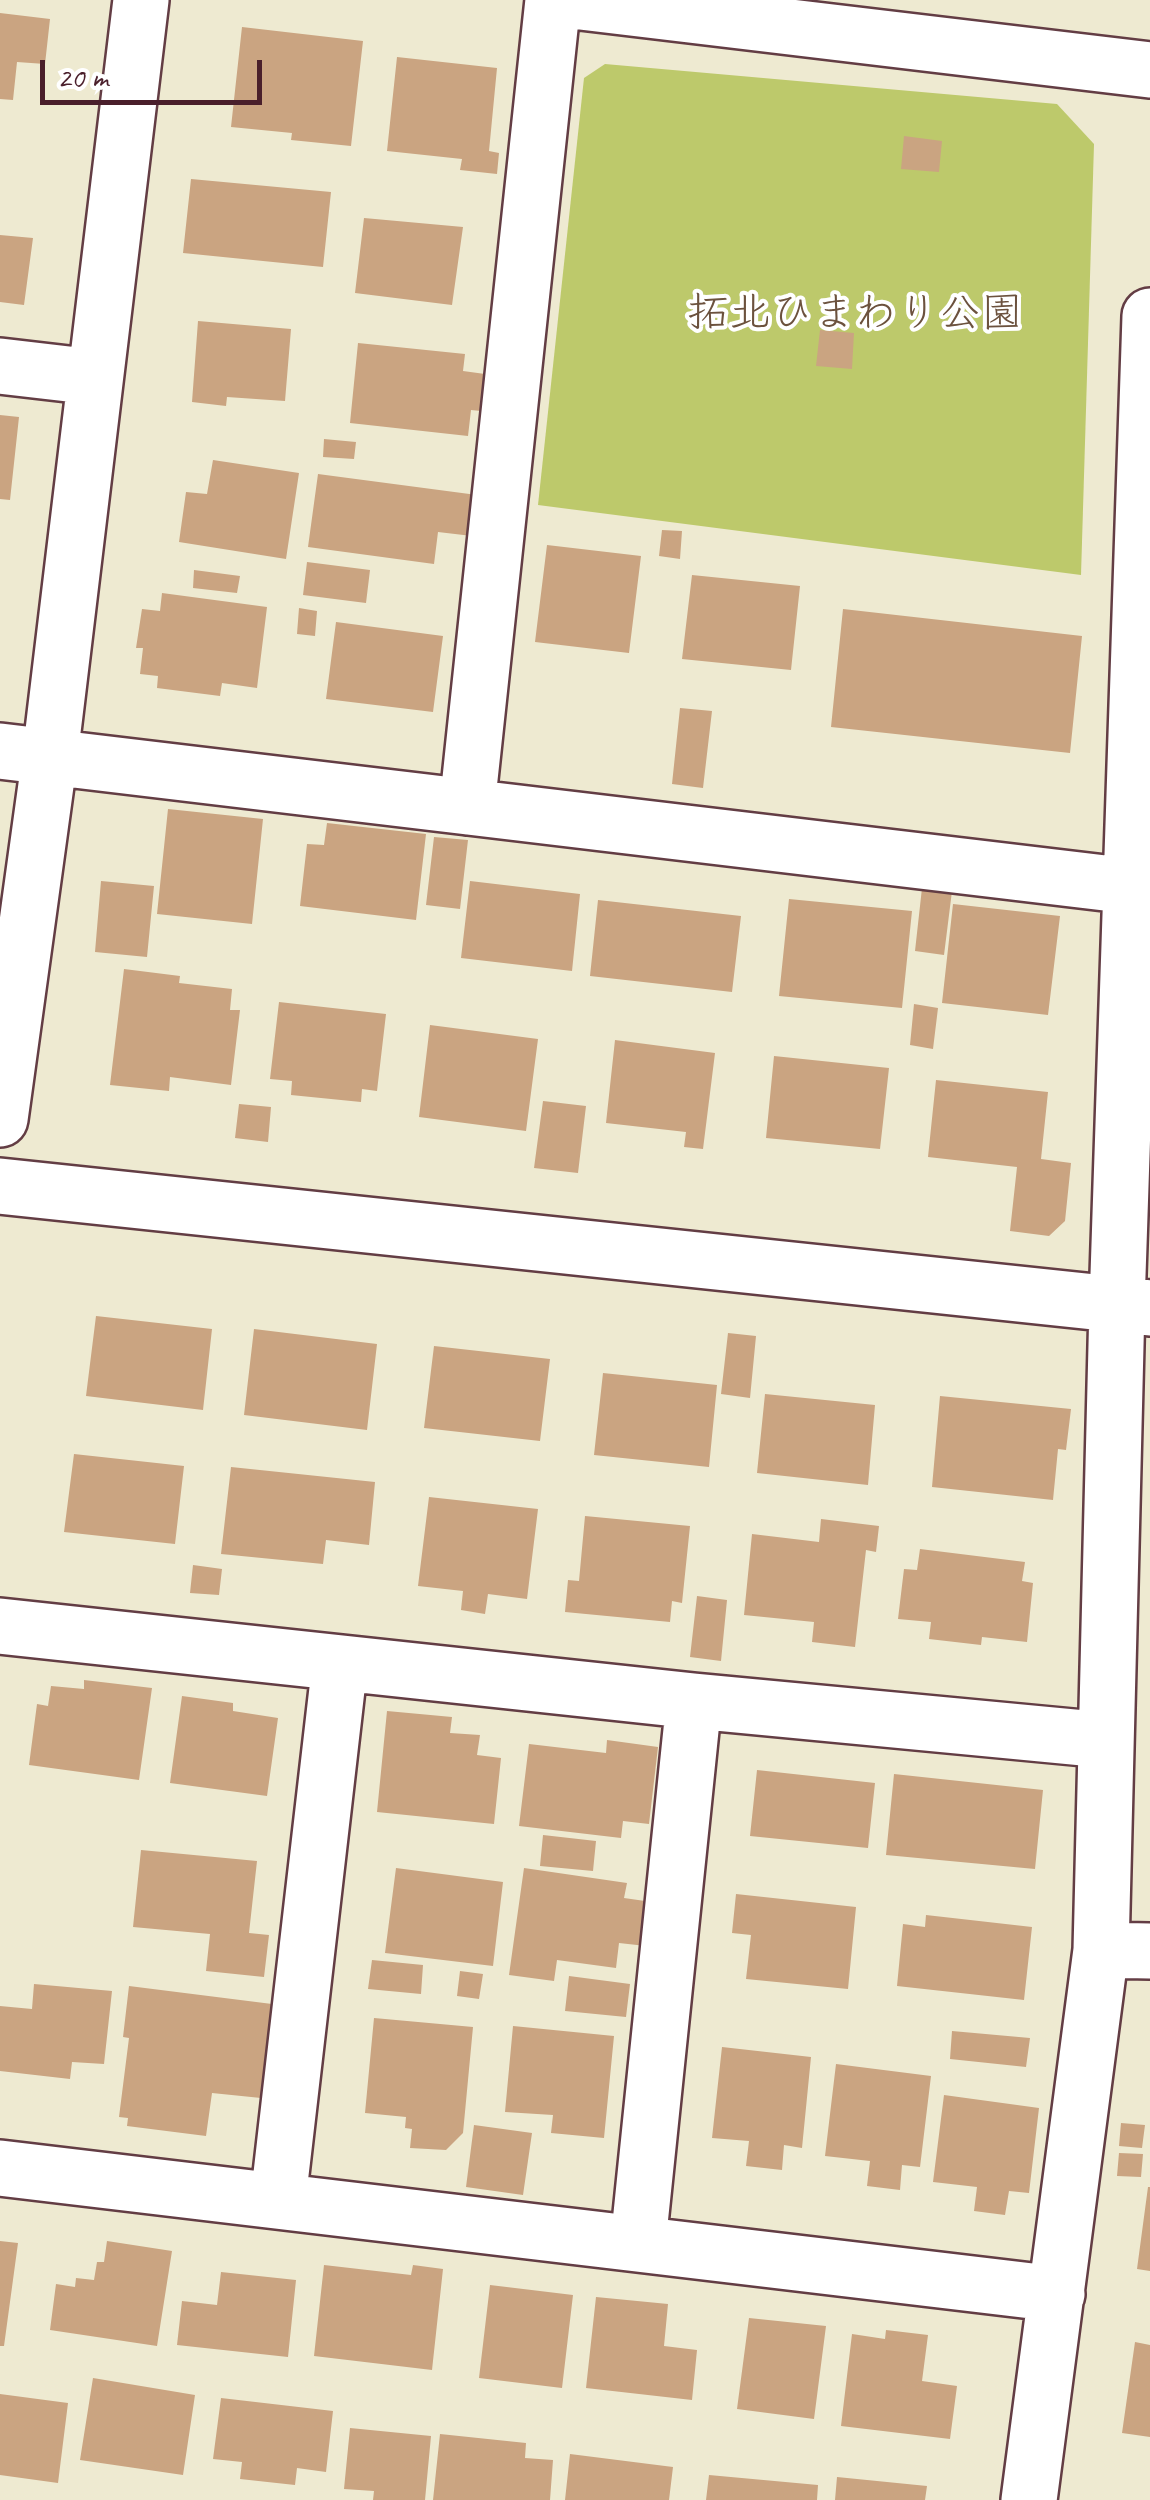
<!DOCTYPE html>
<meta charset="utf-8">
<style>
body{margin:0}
#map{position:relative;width:1150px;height:2500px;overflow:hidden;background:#eeead1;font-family:Caveat,sans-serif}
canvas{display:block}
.scale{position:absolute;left:40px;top:60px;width:222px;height:45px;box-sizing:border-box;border:5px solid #4a1f2b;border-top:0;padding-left:12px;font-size:30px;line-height:35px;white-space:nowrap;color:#4a1f2b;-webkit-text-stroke:8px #fff;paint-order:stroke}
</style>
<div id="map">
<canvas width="1150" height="2500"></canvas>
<div class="scale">20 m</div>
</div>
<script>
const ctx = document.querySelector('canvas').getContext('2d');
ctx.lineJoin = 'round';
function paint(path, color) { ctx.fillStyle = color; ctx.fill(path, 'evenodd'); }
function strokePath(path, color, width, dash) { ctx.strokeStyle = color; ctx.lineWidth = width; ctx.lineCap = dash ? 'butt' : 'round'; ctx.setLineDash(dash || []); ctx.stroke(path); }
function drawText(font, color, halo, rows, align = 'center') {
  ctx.font = font + ' Caveat,"Klee One",sans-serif'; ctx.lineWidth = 8; ctx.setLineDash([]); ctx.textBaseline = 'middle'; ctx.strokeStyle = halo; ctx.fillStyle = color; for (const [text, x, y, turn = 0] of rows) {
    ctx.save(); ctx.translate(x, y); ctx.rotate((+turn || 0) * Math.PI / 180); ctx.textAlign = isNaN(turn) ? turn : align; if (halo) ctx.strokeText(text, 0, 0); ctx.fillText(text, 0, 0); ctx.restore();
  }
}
paint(new Path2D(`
 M 605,64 L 1057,104 L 1094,144 L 1081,575 L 538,505 L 584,78 Z`), '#bdc96b');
paint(new Path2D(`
 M 0,13 L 50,19 L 45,64 L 17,62 L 13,100 L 0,99 Z
 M 242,27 L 363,41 L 351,146 L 291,140 L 292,133 L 231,127 Z
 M 397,57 L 497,68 L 489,151 L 499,153 L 497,174 L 460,170 L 462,159 L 387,151 Z
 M 904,136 L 942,141 L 939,172 L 901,169 Z
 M 191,179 L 331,192 L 323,267 L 183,253 Z
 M 364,218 L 463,227 L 452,305 L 355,293 Z
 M 0,235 L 33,238 L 24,305 L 0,302 Z
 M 198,321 L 291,329 L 285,401 L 227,397 L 226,406 L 192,402 Z
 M 820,330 L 854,333 L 852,369 L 816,366 Z
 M 358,343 L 465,354 L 463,371 L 485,374 L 481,411 L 471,410 L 468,436 L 350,423 Z
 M 0,415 L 19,417 L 10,500 L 0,499 Z
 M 324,439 L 356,442 L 354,459 L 323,457 Z
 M 213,460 L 299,473 L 286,559 L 179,542 L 186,492 L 207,494 Z
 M 318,474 L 477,495 L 472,536 L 438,532 L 434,564 L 308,547 Z
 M 662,530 L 682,531 L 680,559 L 659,556 Z
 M 547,545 L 641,556 L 629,653 L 535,642 Z
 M 307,562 L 370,570 L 366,603 L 303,595 Z
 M 194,570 L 240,576 L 237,593 L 193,588 Z
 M 692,575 L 800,586 L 791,670 L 682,659 Z
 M 162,593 L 267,607 L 257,688 L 222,683 L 220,696 L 157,688 L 158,676 L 140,674 L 143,648 L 136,648 L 142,609 L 160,611 Z
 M 299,608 L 317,611 L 315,636 L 297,634 Z
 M 843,609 L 1082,636 L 1070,753 L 831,727 Z
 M 336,622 L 443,636 L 433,712 L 326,699 Z
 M 680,708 L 712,711 L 703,788 L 672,784 Z
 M 168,809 L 263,819 L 252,924 L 157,914 Z
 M 327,823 L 426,834 L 416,920 L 300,906 L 307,844 L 324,845 Z
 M 434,837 L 468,840 L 460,909 L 426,905 Z
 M 101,881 L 154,886 L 147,957 L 95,952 Z
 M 470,881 L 580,894 L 572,971 L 461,958 Z
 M 922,888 L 952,891 L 944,955 L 915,951 Z
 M 789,899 L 912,911 L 902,1008 L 779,996 Z
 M 598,900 L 741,916 L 732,992 L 590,976 Z
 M 953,904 L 1060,916 L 1048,1015 L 942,1003 Z
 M 124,969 L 180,976 L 179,983 L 232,989 L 230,1010 L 240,1010 L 231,1085 L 170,1077 L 169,1091 L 110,1085 Z
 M 279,1002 L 386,1014 L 377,1091 L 362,1089 L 361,1102 L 291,1095 L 292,1081 L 270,1079 Z
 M 914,1004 L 938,1008 L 933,1049 L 910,1045 Z
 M 430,1025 L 538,1039 L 526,1131 L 419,1117 Z
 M 615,1040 L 715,1053 L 703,1149 L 684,1147 L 686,1132 L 606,1123 Z
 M 774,1056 L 889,1068 L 880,1149 L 766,1138 Z
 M 936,1080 L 1048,1092 L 1041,1159 L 1071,1163 L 1065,1221 L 1049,1236 L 1010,1231 L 1017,1167 L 928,1157 Z
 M 543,1101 L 586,1106 L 578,1173 L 534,1168 Z
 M 239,1104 L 271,1107 L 268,1142 L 235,1138 Z
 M 96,1316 L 212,1329 L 203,1410 L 86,1396 Z
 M 254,1329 L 377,1344 L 367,1430 L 244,1415 Z
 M 728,1333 L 756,1336 L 750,1398 L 721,1394 Z
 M 434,1346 L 550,1359 L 540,1441 L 424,1428 Z
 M 603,1373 L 717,1385 L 709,1467 L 594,1455 Z
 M 765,1394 L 875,1405 L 868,1485 L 757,1473 Z
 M 940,1396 L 1071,1409 L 1066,1450 L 1058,1449 L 1053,1500 L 932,1487 Z
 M 74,1454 L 184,1466 L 175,1544 L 64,1532 Z
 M 231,1467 L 375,1482 L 369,1545 L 326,1540 L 323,1564 L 221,1554 Z
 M 429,1497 L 538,1509 L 527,1599 L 488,1594 L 485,1614 L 461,1610 L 463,1591 L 418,1586 Z
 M 585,1516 L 690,1526 L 682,1603 L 672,1601 L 670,1622 L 565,1612 L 568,1580 L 579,1581 Z
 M 821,1519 L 879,1526 L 876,1552 L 866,1550 L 855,1647 L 812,1642 L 814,1622 L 744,1615 L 752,1534 L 819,1542 Z
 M 920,1549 L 1025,1562 L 1022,1581 L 1033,1583 L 1027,1642 L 982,1637 L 981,1645 L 929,1639 L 931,1622 L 898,1619 L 904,1569 L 917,1570 Z
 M 193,1565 L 222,1569 L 219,1595 L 190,1593 Z
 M 697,1596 L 727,1600 L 721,1661 L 690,1657 Z
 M 84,1680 L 152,1688 L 139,1780 L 29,1765 L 37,1704 L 48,1706 L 51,1686 L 84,1689 Z
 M 182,1696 L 233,1703 L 233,1711 L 278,1718 L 267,1796 L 170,1783 Z
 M 387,1711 L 452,1717 L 450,1733 L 480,1735 L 477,1755 L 501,1758 L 494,1824 L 377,1812 Z
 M 607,1740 L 658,1747 L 649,1824 L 623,1821 L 621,1838 L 519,1826 L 529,1744 L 606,1753 Z
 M 757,1770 L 875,1783 L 868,1848 L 750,1836 Z
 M 894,1774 L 1043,1790 L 1035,1869 L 886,1855 Z
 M 543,1835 L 596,1841 L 593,1871 L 540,1866 Z
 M 141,1850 L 257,1861 L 249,1933 L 269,1935 L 264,1977 L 206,1971 L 210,1934 L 133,1927 Z
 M 396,1868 L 503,1882 L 493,1966 L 385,1953 Z
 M 524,1868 L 627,1883 L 624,1898 L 652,1902 L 646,1946 L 619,1943 L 616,1968 L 557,1960 L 554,1981 L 509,1975 Z
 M 736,1894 L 856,1907 L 848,1989 L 746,1979 L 751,1935 L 732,1933 Z
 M 926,1915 L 1032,1927 L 1024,2000 L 897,1986 L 903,1924 L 925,1927 Z
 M 372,1960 L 423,1965 L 421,1994 L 368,1989 Z
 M 460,1971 L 483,1974 L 479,1999 L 457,1996 Z
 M 569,1976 L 630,1984 L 626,2017 L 565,2011 Z
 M 34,1984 L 112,1991 L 104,2064 L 72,2062 L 70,2079 L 0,2071 L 0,2006 L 32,2009 Z
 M 129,1986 L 272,2004 L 261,2098 L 212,2093 L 206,2136 L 127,2126 L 128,2118 L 119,2117 L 129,2038 L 123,2037 Z
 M 374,2018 L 473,2027 L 463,2133 L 446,2150 L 410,2148 L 412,2129 L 405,2128 L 406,2117 L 365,2113 Z
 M 513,2026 L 614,2036 L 604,2138 L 551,2133 L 553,2115 L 505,2112 Z
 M 952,2031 L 1030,2038 L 1026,2067 L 950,2059 Z
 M 722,2047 L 811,2057 L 802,2148 L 784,2145 L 782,2170 L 746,2166 L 749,2141 L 712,2138 Z
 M 836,2064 L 931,2076 L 920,2167 L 902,2165 L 900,2190 L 867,2186 L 870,2161 L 825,2156 Z
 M 944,2095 L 1039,2108 L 1029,2193 L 1009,2191 L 1005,2215 L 974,2211 L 977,2187 L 933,2182 Z
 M 1121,2123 L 1145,2125 L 1142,2148 L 1119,2146 Z
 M 474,2125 L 532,2133 L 523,2195 L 466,2187 Z
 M 1119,2153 L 1143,2154 L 1141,2177 L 1117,2176 Z
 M 1148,2187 L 1150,2187 L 1150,2271 L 1137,2269 Z
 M 0,2241 L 18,2243 L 4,2346 L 0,2346 Z
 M 107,2241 L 172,2251 L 157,2346 L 50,2330 L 56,2284 L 75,2287 L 76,2278 L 94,2280 L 97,2262 L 104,2262 Z
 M 324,2265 L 411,2275 L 413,2265 L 443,2269 L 432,2370 L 314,2356 Z
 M 221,2272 L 296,2280 L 288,2357 L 177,2345 L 182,2301 L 217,2305 Z
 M 490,2285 L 573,2295 L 562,2388 L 479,2378 Z
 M 596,2297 L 668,2304 L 664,2346 L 697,2350 L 692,2400 L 586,2388 Z
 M 749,2318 L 826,2326 L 814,2419 L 737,2409 Z
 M 886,2330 L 928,2335 L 922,2381 L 957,2386 L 950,2439 L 841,2426 L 852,2334 L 885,2339 Z
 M 1135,2342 L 1150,2345 L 1150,2437 L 1122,2433 Z
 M 93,2378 L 195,2395 L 183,2475 L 80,2460 Z
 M 0,2394 L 68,2403 L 58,2483 L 0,2475 Z
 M 221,2398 L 333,2411 L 326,2472 L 297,2468 L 295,2485 L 240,2479 L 242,2462 L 213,2459 Z
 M 350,2428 L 431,2436 L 425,2500 L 373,2500 L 374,2491 L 344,2489 Z
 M 440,2434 L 526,2443 L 525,2458 L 553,2460 L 550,2500 L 433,2500 Z
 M 570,2454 L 673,2467 L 669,2500 L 565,2500 Z
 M 709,2475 L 818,2485 L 817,2500 L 706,2500 Z
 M 837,2477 L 927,2486 L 925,2500 L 835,2500 Z`), '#caa481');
const minor = new Path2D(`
 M 564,0 L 1150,70
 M 0,366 L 94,377
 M 0,751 L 1130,886
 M 467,807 L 553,0
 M 0,1119 L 50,756 L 141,0
 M 0,1186 L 1150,1308
 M 0,1626 L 694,1701 L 1105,1740
 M 1101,1950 L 1150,1951
 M 0,2168 L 1057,2294
 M 278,2200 L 340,1663
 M 638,2243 L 694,1701
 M 1029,2500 L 1101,1950 L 1117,1305 L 1150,316`);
strokePath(minor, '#633d44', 60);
strokePath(minor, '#fff', 55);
drawText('42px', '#6c523e', '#fff', [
 ["拓北ひまわり公園",855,315]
]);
</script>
